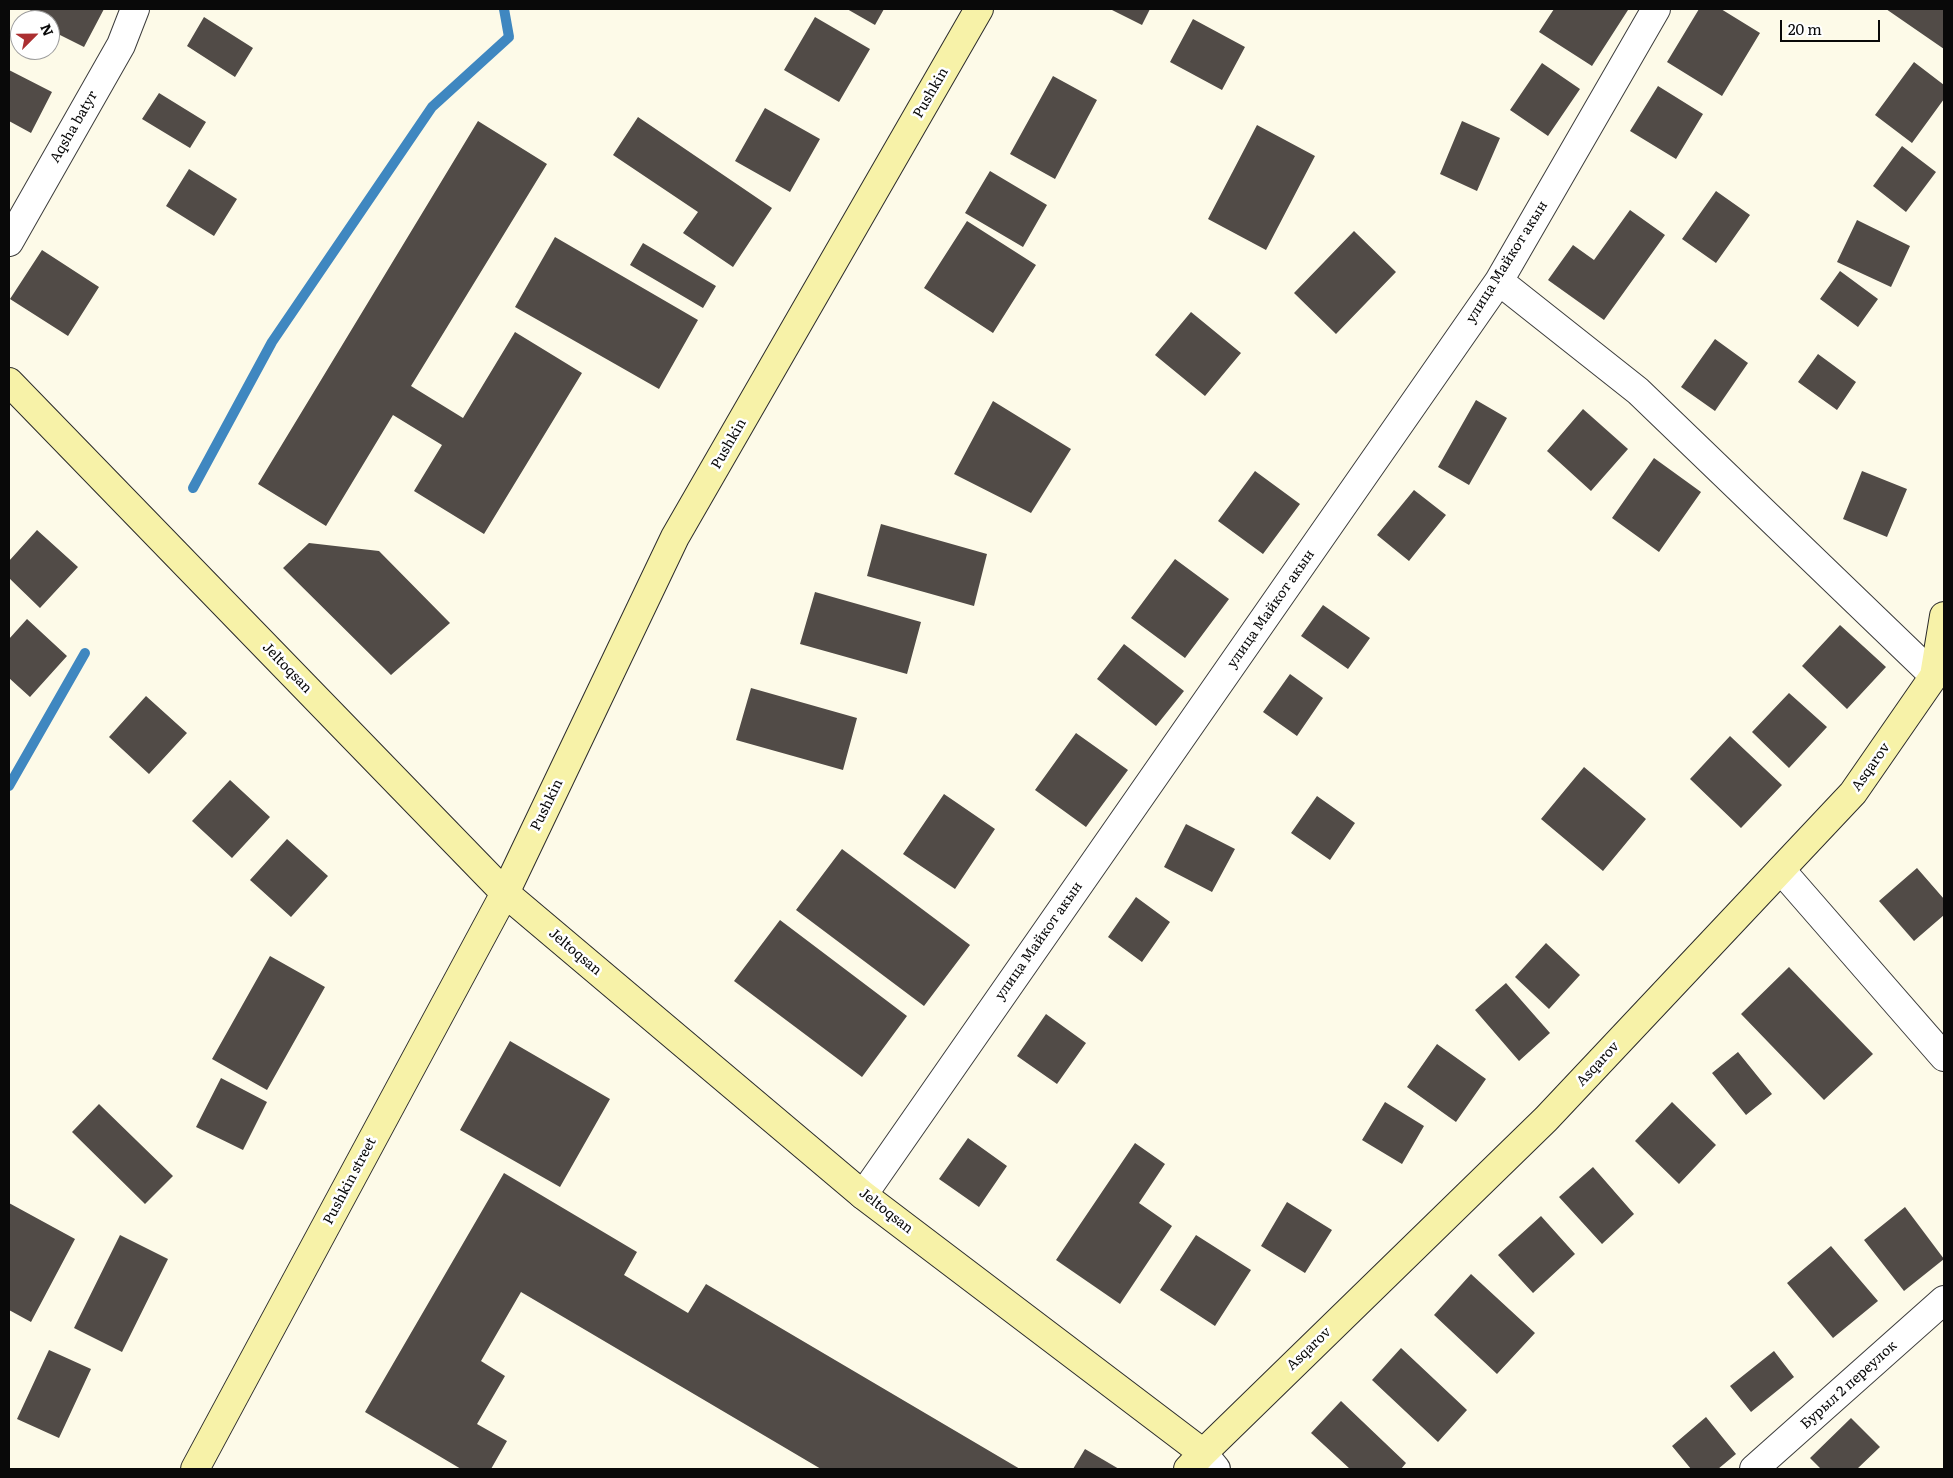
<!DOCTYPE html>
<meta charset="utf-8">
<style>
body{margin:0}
#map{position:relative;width:1953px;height:1478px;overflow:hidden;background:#fdfae8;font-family:Literata,serif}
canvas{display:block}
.frame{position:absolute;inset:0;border:10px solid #090909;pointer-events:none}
.north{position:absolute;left:10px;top:10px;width:50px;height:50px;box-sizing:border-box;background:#fff;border:1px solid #9d9d9d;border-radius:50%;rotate:67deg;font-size:14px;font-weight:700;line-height:20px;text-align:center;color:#090909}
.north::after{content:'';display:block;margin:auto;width:18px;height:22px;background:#ab2f31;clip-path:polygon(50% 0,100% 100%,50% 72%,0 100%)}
.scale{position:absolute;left:1780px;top:20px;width:100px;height:22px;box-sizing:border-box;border:2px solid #090909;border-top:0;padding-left:6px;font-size:15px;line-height:18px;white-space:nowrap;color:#090909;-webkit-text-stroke:4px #fff;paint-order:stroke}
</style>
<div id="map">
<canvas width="1953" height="1478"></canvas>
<div class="frame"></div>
<div class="north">N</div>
<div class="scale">20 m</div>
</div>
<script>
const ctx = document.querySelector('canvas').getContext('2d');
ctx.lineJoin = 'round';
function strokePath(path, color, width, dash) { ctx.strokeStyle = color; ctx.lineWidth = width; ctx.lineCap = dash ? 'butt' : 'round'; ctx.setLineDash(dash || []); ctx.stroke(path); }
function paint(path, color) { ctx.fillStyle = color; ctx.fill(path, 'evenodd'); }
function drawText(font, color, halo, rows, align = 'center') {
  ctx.font = font + ' Literata,serif'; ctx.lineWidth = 5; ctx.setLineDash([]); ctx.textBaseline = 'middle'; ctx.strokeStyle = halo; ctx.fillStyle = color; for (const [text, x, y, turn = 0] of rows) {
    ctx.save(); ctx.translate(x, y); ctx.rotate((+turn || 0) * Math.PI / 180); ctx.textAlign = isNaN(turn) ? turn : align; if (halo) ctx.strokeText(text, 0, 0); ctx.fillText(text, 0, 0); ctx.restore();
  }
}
strokePath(new Path2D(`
 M 193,488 L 272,342 L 432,107 L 509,37 L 504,9
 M 9,786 L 85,653`), '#3f87c0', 10);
paint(new Path2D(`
 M 31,9 L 104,9 L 84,47 L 50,30 L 50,20 L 30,20 L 27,18 Z
 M 847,9 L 884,9 L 875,25 Z
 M 1110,9 L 1150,9 L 1142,25 Z
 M 1554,9 L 1626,9 L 1628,10 L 1592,66 L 1539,32 Z
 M 1699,9 L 1721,9 L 1760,33 L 1722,96 L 1667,62 Z
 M 1886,9 L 1944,9 L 1944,49 Z
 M 204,17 L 253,48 L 235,77 L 187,46 Z
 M 815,17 L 870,49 L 839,102 L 784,70 Z
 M 1193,19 L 1245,47 L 1222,90 L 1170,62 Z
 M 1914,62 L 1944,85 L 1944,99 L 1912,143 L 1875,115 Z
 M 1542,63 L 1580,89 L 1548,136 L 1510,110 Z
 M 9,70 L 52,92 L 31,133 L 9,121 Z
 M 1053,76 L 1097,100 L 1055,179 L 1010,154 Z
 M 1658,86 L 1703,114 L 1676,159 L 1630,131 Z
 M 159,93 L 206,122 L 190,148 L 142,119 Z
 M 765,108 L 820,139 L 790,192 L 735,161 Z
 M 638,117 L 772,208 L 733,267 L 683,233 L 698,212 L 613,155 Z
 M 478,121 L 547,164 L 411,386 L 463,418 L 515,332 L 582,373 L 484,534 L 414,491 L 442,445 L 393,415 L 326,526 L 258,484 Z
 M 1462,121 L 1500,138 L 1477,191 L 1440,174 Z
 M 1257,125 L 1315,156 L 1266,250 L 1208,219 Z
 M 1902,146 L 1936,172 L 1906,212 L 1873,186 Z
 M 189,169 L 237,199 L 214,236 L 166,206 Z
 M 990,171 L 1047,205 L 1023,247 L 965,213 Z
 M 1716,191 L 1750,215 L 1716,263 L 1682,239 Z
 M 1630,210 L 1665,235 L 1604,320 L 1548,280 L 1573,245 L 1594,260 Z
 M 1857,220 L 1910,246 L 1891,287 L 1837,262 Z
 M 967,221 L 1036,265 L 993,333 L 924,288 Z
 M 1354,231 L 1396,272 L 1336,334 L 1294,293 Z
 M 555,237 L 698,320 L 659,389 L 515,307 Z
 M 643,243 L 716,286 L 703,308 L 630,265 Z
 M 42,250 L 99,287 L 68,336 L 10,299 Z
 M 1840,271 L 1878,299 L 1858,327 L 1820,299 Z
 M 1191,312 L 1241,353 L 1205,396 L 1155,355 Z
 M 1715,339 L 1748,363 L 1715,411 L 1681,387 Z
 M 1818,354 L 1856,382 L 1837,410 L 1798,382 Z
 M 1476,400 L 1507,418 L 1469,485 L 1438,467 Z
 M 993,401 L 1071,449 L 1031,513 L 954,474 Z
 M 1583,409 L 1628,449 L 1591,491 L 1547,451 Z
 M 1654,458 L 1701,492 L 1659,552 L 1612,518 Z
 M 1255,471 L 1300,504 L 1263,554 L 1218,521 Z
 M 1862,471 L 1907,489 L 1887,537 L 1843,519 Z
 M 1414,490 L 1446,515 L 1409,561 L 1377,535 Z
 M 881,524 L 987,554 L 974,606 L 867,576 Z
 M 37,530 L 78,567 L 40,608 L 9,578 L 9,561 Z
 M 309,543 L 379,551 L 450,623 L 391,675 L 283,568 Z
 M 1175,559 L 1229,599 L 1185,658 L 1131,618 Z
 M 815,592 L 921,622 L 907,674 L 800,644 Z
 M 1323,605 L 1370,638 L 1348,669 L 1301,636 Z
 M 27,619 L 67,656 L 30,697 L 9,678 L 9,639 Z
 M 1840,625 L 1886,667 L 1847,709 L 1802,666 Z
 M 1124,644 L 1184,691 L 1156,726 L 1097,679 Z
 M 1290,674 L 1323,698 L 1297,736 L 1263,712 Z
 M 751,688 L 857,718 L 843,770 L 736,740 Z
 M 1789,693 L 1827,727 L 1789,768 L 1752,732 Z
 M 146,696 L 187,733 L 149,774 L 109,737 Z
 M 1076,733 L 1128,770 L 1086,827 L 1035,790 Z
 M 1730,736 L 1782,785 L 1741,828 L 1690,779 Z
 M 1584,767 L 1646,819 L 1603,871 L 1541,819 Z
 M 230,780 L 270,817 L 232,858 L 192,821 Z
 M 944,794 L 995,829 L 955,889 L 903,854 Z
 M 1317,796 L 1355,823 L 1330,860 L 1291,833 Z
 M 1186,824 L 1235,849 L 1212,892 L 1164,867 Z
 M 287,839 L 328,876 L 291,917 L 250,880 Z
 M 842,849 L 970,945 L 924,1006 L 796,910 Z
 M 1917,868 L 1944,899 L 1944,915 L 1914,941 L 1879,901 Z
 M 1136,897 L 1170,922 L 1142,962 L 1108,937 Z
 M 780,920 L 907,1016 L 862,1077 L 734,981 Z
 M 1546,943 L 1580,975 L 1549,1009 L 1515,977 Z
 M 270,956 L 325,987 L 267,1090 L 212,1059 Z
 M 1789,967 L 1873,1054 L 1824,1100 L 1741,1014 Z
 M 1506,983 L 1550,1033 L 1519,1061 L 1475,1010 Z
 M 1046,1014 L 1086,1043 L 1057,1084 L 1017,1056 Z
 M 510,1041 L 610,1099 L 560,1187 L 460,1130 Z
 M 1437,1044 L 1486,1079 L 1456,1122 L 1407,1087 Z
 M 1738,1052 L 1772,1094 L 1746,1115 L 1712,1073 Z
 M 221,1078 L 267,1102 L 243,1150 L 196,1127 Z
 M 1385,1102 L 1424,1126 L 1402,1164 L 1362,1140 Z
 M 1672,1102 L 1716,1145 L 1679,1184 L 1635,1141 Z
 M 99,1104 L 173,1176 L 145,1204 L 72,1132 Z
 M 968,1138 L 1007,1166 L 979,1207 L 939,1179 Z
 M 1135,1143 L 1165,1164 L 1139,1203 L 1172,1226 L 1120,1304 L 1056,1260 Z
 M 1593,1167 L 1634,1214 L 1602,1244 L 1559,1197 Z
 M 504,1173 L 637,1252 L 624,1275 L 688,1313 L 706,1284 L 1020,1469 L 821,1469 L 521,1292 L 481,1361 L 505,1376 L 477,1424 L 507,1441 L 491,1469 L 461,1469 L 365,1412 Z
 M 1287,1202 L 1332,1230 L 1305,1273 L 1261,1246 Z
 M 9,1203 L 75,1239 L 31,1322 L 9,1310 Z
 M 1905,1207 L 1944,1259 L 1904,1291 L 1864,1240 Z
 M 1541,1216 L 1575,1254 L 1533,1293 L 1498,1255 Z
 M 120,1235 L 168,1259 L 122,1352 L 74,1328 Z
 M 1196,1235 L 1251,1270 L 1215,1326 L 1160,1290 Z
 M 1831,1246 L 1878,1301 L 1833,1338 L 1787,1283 Z
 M 1471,1274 L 1535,1333 L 1497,1374 L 1434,1315 Z
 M 1401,1348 L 1467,1410 L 1438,1442 L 1372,1380 Z
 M 49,1350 L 91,1369 L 59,1438 L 17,1419 Z
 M 1774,1351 L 1794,1377 L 1751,1412 L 1730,1386 Z
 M 1341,1401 L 1406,1463 L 1401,1469 L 1350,1469 L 1311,1433 Z
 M 1706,1417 L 1736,1454 L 1718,1469 L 1691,1469 L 1672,1446 Z
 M 1851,1418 L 1880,1447 L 1857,1469 L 1821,1469 L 1810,1458 Z
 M 1085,1449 L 1119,1469 L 1073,1469 Z`), '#514b47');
const street = new Path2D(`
 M 9,242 L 121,45 L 135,9
 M 1499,281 L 1638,391 L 1934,676
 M 1781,870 L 1944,1057
 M 863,1195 L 1499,281 L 1656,9
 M 1203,1453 L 1216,1469
 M 1754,1469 L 1944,1300`);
const secondary = new Path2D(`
 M 9,382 L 505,893 L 863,1195 L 1203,1453
 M 195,1469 L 505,893 L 675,537 L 979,9
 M 1188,1469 L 1203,1453 L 1546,1119 L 1853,793 L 1934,676 L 1944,616`);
strokePath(street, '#3c3c3c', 30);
strokePath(secondary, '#2b2b2b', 30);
strokePath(street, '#fff', 28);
strokePath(secondary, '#f7f2a8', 28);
drawText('14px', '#090909', '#fff', [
 ["Pushkin",931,93,-60],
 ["Aqsha batyr",74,127,-60],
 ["улица Майкот акын",1507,262,-58],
 ["Pushkin",729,444,-60],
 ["улица Майкот акын",1271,609,-55],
 ["Jeltoqsan",287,668,46],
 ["Asqarov",1871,767,-55],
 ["Pushkin",547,805,-64],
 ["улица Майкот акын",1039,941,-55],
 ["Jeltoqsan",575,952,40],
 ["Asqarov",1598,1064,-47],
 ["Pushkin street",350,1181,-62],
 ["Jeltoqsan",886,1211,38],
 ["Asqarov",1309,1349,-44],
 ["Бурыл 2 переулок",1849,1385,-42]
]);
</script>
